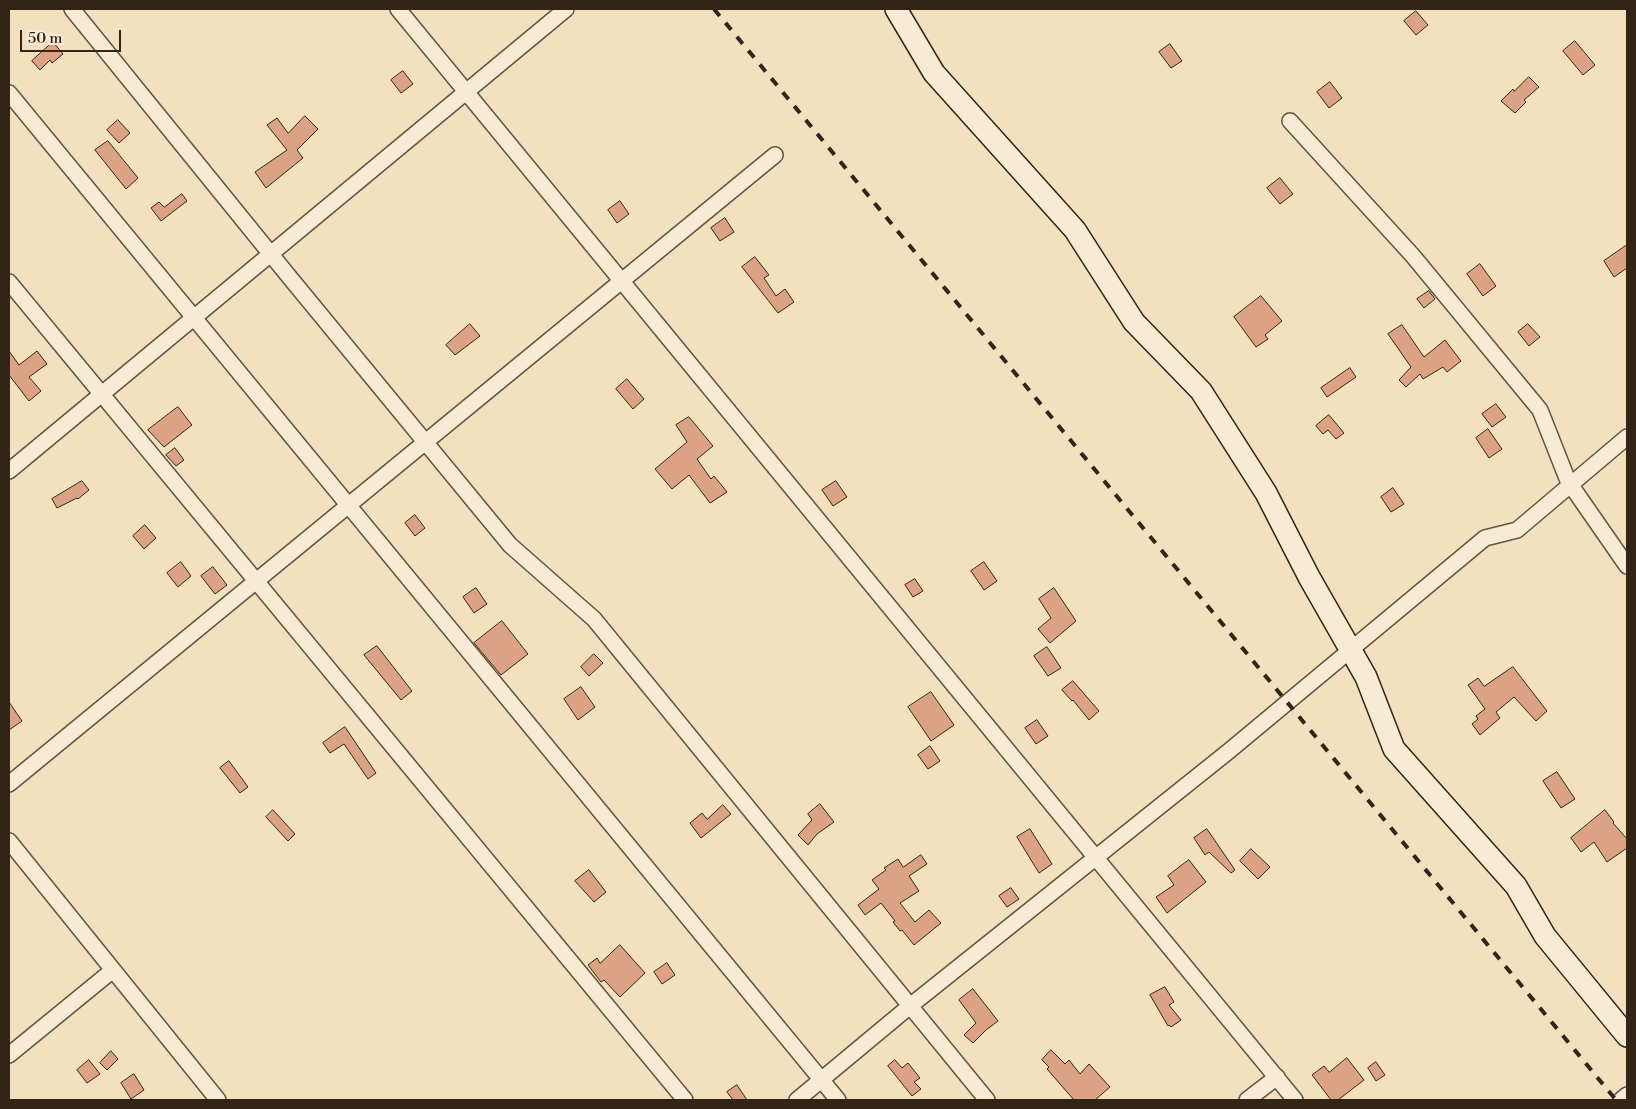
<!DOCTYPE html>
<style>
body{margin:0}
#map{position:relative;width:1636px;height:1109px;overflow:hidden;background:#f2e0be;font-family:"Libre Bodoni",serif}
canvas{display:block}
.frame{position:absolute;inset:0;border:10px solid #322516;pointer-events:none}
.scale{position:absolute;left:20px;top:30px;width:101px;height:22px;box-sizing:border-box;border:2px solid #322516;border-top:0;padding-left:6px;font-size:15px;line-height:18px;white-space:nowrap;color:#322516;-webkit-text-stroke:4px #f7ebd5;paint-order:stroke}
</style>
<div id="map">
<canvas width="1636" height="1109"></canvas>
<div class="frame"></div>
<div class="scale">50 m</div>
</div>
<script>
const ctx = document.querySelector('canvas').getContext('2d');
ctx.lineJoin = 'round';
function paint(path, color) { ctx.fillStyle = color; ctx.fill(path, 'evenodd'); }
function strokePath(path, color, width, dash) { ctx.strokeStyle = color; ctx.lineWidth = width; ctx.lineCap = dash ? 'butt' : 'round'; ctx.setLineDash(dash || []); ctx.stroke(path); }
const building = new Path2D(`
 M 1416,11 L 1428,25 L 1416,35 L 1404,21 Z
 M 1575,41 L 1595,65 L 1583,75 L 1563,51 Z
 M 53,42 L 63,54 L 52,63 L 50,60 L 40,70 L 32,61 Z
 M 1170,44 L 1182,61 L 1171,68 L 1159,52 Z
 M 403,71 L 413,84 L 401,93 L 391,80 Z
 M 1529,77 L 1539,87 L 1524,100 L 1526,102 L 1515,113 L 1501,101 L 1513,89 L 1514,91 Z
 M 1330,82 L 1342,98 L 1329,108 L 1317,92 Z
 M 305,116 L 318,129 L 297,150 L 303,158 L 266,188 L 255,172 L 287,150 L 267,125 L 277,118 L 288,133 Z
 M 118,120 L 130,133 L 119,143 L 107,130 Z
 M 108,141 L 138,178 L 126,189 L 95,150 Z
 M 1280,178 L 1293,194 L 1280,204 L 1267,188 Z
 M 182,194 L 187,201 L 161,221 L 151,208 L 159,202 L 164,207 Z
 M 620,201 L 629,214 L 617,223 L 608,210 Z
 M 725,218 L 734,232 L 720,241 L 711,228 Z
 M 1627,245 L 1627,268 L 1614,277 L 1604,261 Z
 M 755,257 L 769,275 L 764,278 L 776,296 L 785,289 L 794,302 L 778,313 L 742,267 Z
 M 1480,264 L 1496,286 L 1483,296 L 1467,274 Z
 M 1429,291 L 1435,299 L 1424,308 L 1417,299 Z
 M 1261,296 L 1282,321 L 1265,335 L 1268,339 L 1256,347 L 1234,317 Z
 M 470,324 L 480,336 L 455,355 L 446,345 Z
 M 1528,324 L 1540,337 L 1529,346 L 1518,332 Z
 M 1402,325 L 1424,357 L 1445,340 L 1461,361 L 1447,372 L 1443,367 L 1423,379 L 1420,374 L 1406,387 L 1399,380 L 1411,367 L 1388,334 Z
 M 9,351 L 19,365 L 37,351 L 47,364 L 29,377 L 41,391 L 29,401 L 9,375 Z
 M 1350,368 L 1356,377 L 1327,397 L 1321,388 Z
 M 627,379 L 644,399 L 633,409 L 616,389 Z
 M 1496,404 L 1506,417 L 1492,427 L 1482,414 Z
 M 178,407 L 192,425 L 164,447 L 148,430 Z
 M 1329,415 L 1344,433 L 1336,439 L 1328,430 L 1323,434 L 1316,426 Z
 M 689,417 L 713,446 L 697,459 L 711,479 L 714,476 L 727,492 L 710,503 L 689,475 L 672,489 L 655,469 L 687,442 L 676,425 Z
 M 1488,429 L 1502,449 L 1489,458 L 1476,438 Z
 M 175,448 L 184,460 L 176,466 L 166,455 Z
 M 82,481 L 89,490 L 78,499 L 77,498 L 57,508 L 52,499 Z
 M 836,481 L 847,497 L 833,506 L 822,490 Z
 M 1393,488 L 1404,504 L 1391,512 L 1381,497 Z
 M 415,515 L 425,528 L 415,536 L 405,523 Z
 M 145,525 L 156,538 L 144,549 L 133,536 Z
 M 181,562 L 191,576 L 178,587 L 167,573 Z
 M 984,562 L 997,581 L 984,590 L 971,571 Z
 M 213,567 L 227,585 L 215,594 L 201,576 Z
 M 915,579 L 923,591 L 913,597 L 905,585 Z
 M 476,588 L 487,604 L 474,613 L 463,597 Z
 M 1054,588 L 1076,621 L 1050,643 L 1038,629 L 1051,618 L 1039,599 Z
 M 502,621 L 528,654 L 501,675 L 474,643 Z
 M 377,646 L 412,691 L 401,700 L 364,655 Z
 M 1047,647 L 1061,668 L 1048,676 L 1034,656 Z
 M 594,654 L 603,663 L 589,676 L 581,667 Z
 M 1513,667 L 1547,711 L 1536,721 L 1514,697 L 1496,712 L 1500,718 L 1480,735 L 1472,724 L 1478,719 L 1476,716 L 1485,709 L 1468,685 L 1478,678 L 1484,686 Z
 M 1073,681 L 1099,711 L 1089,720 L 1073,700 L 1072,701 L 1062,690 Z
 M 581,687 L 595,707 L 578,720 L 564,699 Z
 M 931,692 L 954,725 L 931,741 L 908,707 Z
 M 9,702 L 22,721 L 9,730 Z
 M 1037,720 L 1048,736 L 1036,744 L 1025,728 Z
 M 345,727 L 376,773 L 368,779 L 344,744 L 330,753 L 323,743 Z
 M 930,746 L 940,761 L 928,769 L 918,755 Z
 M 229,761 L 248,787 L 240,793 L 220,768 Z
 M 1557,772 L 1575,799 L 1561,808 L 1543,781 Z
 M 820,804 L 834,822 L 817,834 L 808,845 L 798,835 L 812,820 L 808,814 Z
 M 723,805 L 731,814 L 701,838 L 690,823 L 702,813 L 707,819 Z
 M 273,810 L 295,834 L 288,841 L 266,817 Z
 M 1605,810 L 1614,822 L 1613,823 L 1627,839 L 1627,848 L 1607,862 L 1594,842 L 1581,852 L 1571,838 Z
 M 1030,829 L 1052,864 L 1039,873 L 1017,837 Z
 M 1207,829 L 1235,870 L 1231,873 L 1209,852 L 1205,855 L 1194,838 Z
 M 1251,849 L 1270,867 L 1258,879 L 1240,861 Z
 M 921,855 L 927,864 L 909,876 L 919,891 L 900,903 L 915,922 L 929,910 L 941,923 L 914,945 L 902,930 L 900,931 L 893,922 L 895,921 L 881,903 L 865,915 L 858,905 L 879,889 L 872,880 L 886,870 L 884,868 L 898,859 L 903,867 Z
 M 1189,860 L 1206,882 L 1167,913 L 1156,897 L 1174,885 L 1168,876 Z
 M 589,870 L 606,892 L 594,902 L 575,881 Z
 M 1011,888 L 1019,899 L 1007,907 L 999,896 Z
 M 620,945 L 645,973 L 620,997 L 604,980 L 601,982 L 588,965 L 597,958 L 600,963 Z
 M 667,963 L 675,975 L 662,984 L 654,972 Z
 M 1165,987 L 1174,1002 L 1169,1005 L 1181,1020 L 1171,1027 L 1169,1025 L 1168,1026 L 1150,995 Z
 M 973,989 L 998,1021 L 986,1030 L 973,1043 L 964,1035 L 976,1023 L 959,1000 Z
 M 1051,1050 L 1065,1064 L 1069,1060 L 1080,1074 L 1089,1064 L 1110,1087 L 1095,1100 L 1074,1100 L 1047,1069 L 1049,1067 L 1042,1060 Z
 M 111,1051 L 118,1059 L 107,1070 L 100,1063 Z
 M 1347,1058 L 1364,1080 L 1338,1100 L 1331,1100 L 1312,1075 L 1324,1066 L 1329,1072 Z
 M 89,1060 L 100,1074 L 87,1083 L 77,1070 Z
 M 895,1060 L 902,1068 L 908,1063 L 920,1078 L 914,1082 L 921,1089 L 912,1096 L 888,1066 Z
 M 1376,1062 L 1385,1075 L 1376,1081 L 1368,1068 Z
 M 134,1074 L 144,1090 L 131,1099 L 121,1083 Z
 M 737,1085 L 747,1100 L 733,1100 L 727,1092 Z`);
paint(building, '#dba283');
strokePath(building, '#322516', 1);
const street = new Path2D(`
 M 72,9 L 291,279 L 510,545 L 594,619 L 987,1100
 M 398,9 L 1295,1100
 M 9,93 L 838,1100
 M 1290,121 L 1413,256 L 1540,410 L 1568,481 L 1627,566
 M 9,282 L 685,1100
 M 9,471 L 566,9
 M 9,784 L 775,155
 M 9,841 L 218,1100
 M 9,1055 L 113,970
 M 797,1100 L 910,1006 L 1229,751 L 1485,538 L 1517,530 L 1627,437
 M 1247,1100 L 1277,1077
 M 1621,1100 L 1627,1095`);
const secondary = new Path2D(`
 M 896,9 L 934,73 L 1075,230 L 1134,322 L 1201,391 L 1266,493 L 1309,577 L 1366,677 L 1394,749 L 1516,886 L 1545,936 L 1627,1036`);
strokePath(street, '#625440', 18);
strokePath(secondary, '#322516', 24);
strokePath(street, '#f7ebd5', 15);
strokePath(secondary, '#f7ebd5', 21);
strokePath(new Path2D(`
 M 714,9 L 1616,1100`), '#322516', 4, [9, 9]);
</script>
